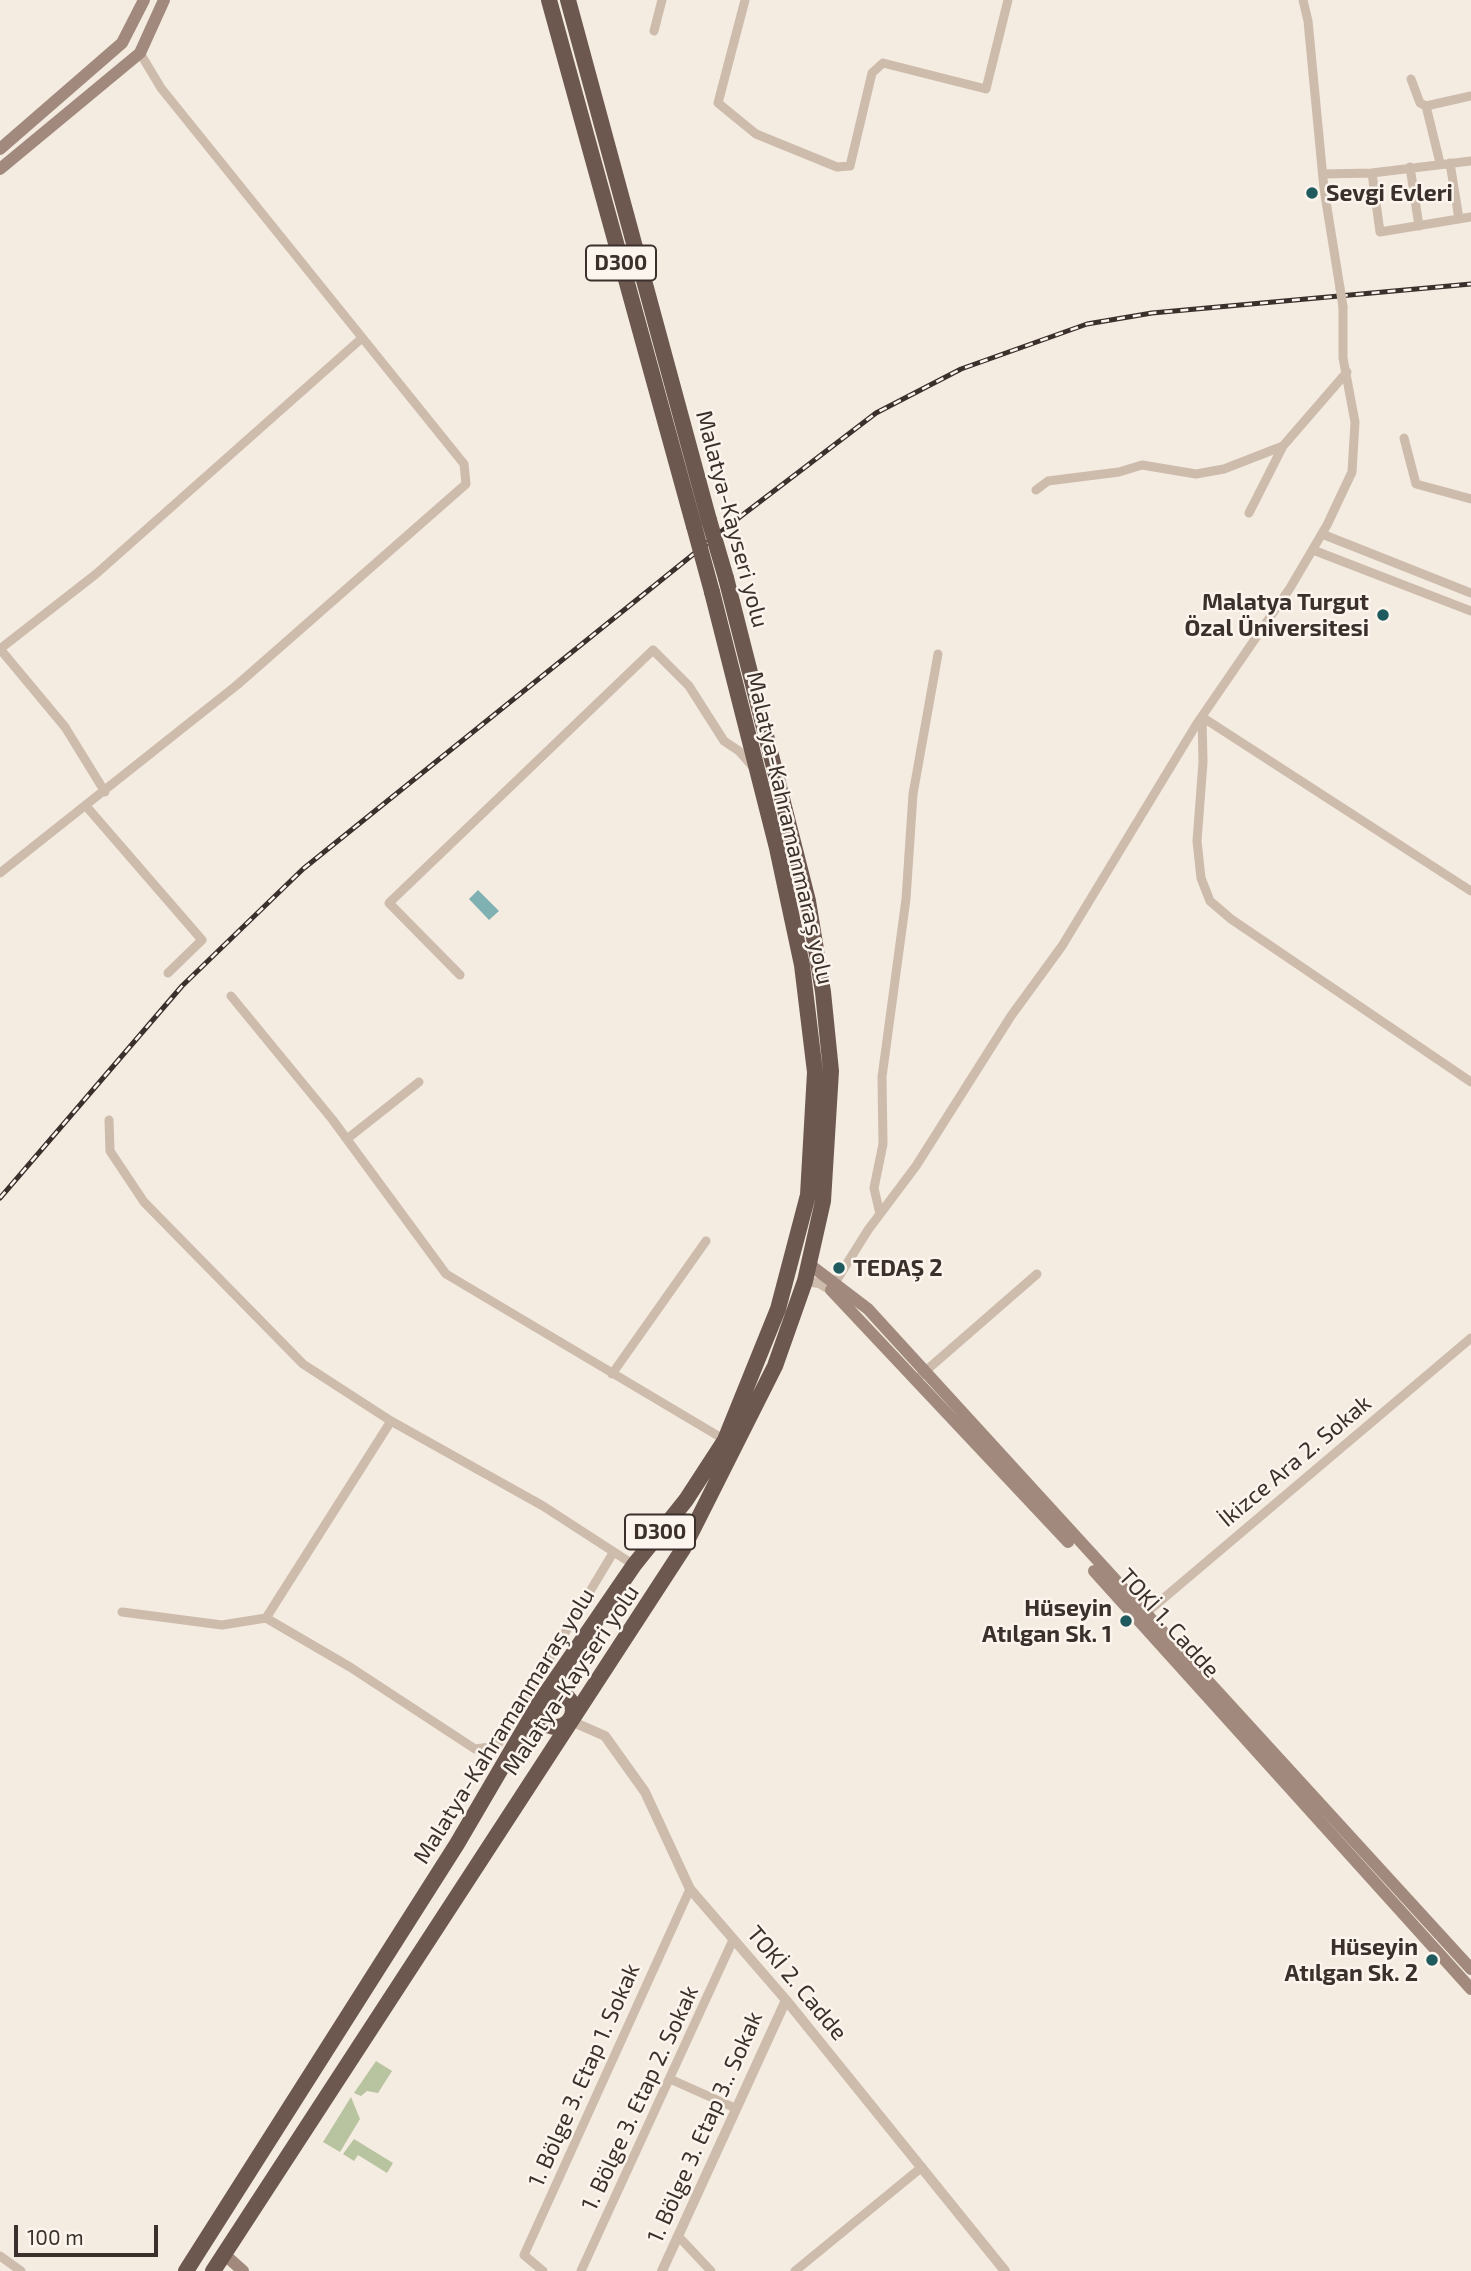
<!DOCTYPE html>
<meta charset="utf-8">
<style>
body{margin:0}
#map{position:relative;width:1471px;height:2271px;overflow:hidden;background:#f4ebe1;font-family:"Exo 2",sans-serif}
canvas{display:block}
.scale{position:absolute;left:14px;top:2225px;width:144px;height:32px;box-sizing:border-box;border:4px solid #3b302b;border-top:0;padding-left:9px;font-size:21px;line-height:24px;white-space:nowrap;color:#3b302b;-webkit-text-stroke:5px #fbf5ee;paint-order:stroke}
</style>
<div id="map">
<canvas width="1471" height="2271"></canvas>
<div class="scale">100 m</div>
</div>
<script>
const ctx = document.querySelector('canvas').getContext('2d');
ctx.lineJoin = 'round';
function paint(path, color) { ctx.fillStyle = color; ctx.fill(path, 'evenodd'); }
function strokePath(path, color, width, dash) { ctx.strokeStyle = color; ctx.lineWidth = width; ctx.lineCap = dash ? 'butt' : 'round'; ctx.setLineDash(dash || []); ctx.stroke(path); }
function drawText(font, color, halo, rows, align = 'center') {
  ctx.font = font + ' "Exo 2",sans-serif'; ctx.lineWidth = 5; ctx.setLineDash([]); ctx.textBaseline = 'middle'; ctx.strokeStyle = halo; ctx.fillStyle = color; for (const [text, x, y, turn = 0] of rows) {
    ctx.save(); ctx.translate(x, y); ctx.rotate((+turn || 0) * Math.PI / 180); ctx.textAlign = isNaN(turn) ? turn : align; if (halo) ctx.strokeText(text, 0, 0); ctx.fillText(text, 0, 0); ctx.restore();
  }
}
paint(new Path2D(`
 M 376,2061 L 392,2071 L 378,2093 L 367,2091 L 361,2096 L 354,2093 Z
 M 351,2097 L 360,2119 L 340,2152 L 323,2142 Z
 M 354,2139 L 393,2163 L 387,2173 L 358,2155 L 354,2161 L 343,2154 Z`), '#b8c4a0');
paint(new Path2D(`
 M 478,890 L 499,911 L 489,920 L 469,899 Z`), '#7fb0b2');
strokePath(new Path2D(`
 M 745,0 L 718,103 L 756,134 L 837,167 L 850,166 L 872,73 L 883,63 L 986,89 L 1008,0
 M 1303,0 L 1308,21 L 1324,189 L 1340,288
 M 654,31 L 662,0
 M 1411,79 L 1420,103 L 1426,106 L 1471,96
 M 1426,106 L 1440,163
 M 1450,163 L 1459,219
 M 1410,167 L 1419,226
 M 1372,173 L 1380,232 L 1471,217
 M 1323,174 L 1372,173 L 1471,161
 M 1404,438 L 1416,484 L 1471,499
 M 1036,490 L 1048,481 L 1119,472 L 1142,465 L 1196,474 L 1224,469 L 1283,446
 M 1249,513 L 1283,446 L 1347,372
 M 1322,534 L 1471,593
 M 1313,550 L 1471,611
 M 0,649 L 96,574 L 362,338
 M 0,649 L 65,727 L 105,792
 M 1202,717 L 1203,762 L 1197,841 L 1201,878 L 1210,901 L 1231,919 L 1471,1082
 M 1202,717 L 1471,891
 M 86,806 L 202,940 L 168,973
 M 0,873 L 237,685 L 466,484 L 464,464 L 161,88 L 140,53
 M 460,975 L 389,903 L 653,650 L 689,686 L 724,741 L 739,751 L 753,767
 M 231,996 L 332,1119 L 446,1274 L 725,1440
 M 109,1120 L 110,1151 L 144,1202 L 303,1364 L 391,1421 L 543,1506 L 634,1565
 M 347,1139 L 419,1082
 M 880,1214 L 874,1188 L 883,1144 L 882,1077 L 906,899 L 913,794 L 938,654
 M 833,1286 L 868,1230 L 916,1166 L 1011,1016 L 1062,946 L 1196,725 L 1290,588 L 1327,525 L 1352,472 L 1355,422 L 1343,358 L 1343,307
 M 612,1374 L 706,1241
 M 921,1375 L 1037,1274
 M 391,1421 L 266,1618 L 350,1667 L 475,1749 L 497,1746 L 613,1553
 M 122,1612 L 222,1625 L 266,1618
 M 1145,1614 L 1471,1338
 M 670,2079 L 735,2108
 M 679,2237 L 711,2271
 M 0,2256 L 21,2271
 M 543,2271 L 524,2255 L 690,1889
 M 581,2271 L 733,1940
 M 795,2271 L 922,2167`), '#cdbbac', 9);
strokePath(new Path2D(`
 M 805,1281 L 819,1283 L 831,1290
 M 571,1721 L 605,1736 L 645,1792 L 690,1889 L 786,2000 L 1005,2271
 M 662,2271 L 786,2000`), '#cdbbac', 10);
strokePath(new Path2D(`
 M 0,149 L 122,43 L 144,0
 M 0,169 L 140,53 L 164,0
 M 809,1264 L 868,1309 L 1471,1969
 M 831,1290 L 1068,1542
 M 1094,1571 L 1471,1989
 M 224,2254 L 243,2271`), '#a18a7d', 12);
strokePath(new Path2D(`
 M 549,0 L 694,526
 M 568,0 L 709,520
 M539 1710a17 17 0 1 1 34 0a17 17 0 1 1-34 0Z
 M 186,2271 L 457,1844 L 540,1702 L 634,1565 L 686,1500 L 725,1440 L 778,1309 L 808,1195 L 815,1072 L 802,965 L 777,848 L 712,592
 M 213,2271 L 683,1549 L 775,1366 L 805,1281 L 823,1201 L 831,1071 L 823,992 L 808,901 L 726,578`), '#6c584f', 16);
const rail = new Path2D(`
 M 0,1198 L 182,986 L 303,869 L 732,523 L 876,413 L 961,369 L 1087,324 L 1152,313 L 1471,284`);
strokePath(rail, '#3b302b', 5);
strokePath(rail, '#fbf5ee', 2.5, [8]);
strokePath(new Path2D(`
 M 1340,288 L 1343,307`), '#cdbbac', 9);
strokePath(new Path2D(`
 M 709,520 L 726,578
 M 694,526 L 712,592`), '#6c584f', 16);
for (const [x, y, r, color] of [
 [1312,193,7,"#1f5a5e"],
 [1383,615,7,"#1f5a5e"],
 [839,1268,7,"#1f5a5e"],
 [1126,1621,7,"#1f5a5e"],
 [1432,1960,7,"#1f5a5e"]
]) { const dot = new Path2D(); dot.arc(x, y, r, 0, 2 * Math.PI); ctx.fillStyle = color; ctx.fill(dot); strokePath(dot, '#fbf5ee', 2.5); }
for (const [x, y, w] of [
 [621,263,70],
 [660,1532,70]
]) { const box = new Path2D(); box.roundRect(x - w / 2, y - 17.5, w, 35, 5); ctx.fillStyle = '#fbf5ee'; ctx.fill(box); strokePath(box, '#3b302b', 2); }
drawText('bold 21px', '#3b302b', null, [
 ["D300",621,263],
 ["D300",660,1532]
]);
drawText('bold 23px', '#3b302b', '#fbf5ee', [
 ["Sevgi Evleri",1326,193,"left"],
 ["Malatya Turgut",1369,602],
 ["Özal Üniversitesi",1369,628],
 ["TEDAŞ 2",853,1268,"left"],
 ["Hüseyin",1112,1608],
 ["Atılgan Sk. 1",1112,1634],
 ["Hüseyin",1418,1947],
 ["Atılgan Sk. 2",1418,1973]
], 'right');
drawText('23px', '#3b302b', '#fbf5ee', [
 ["Malatya-Kayseri yolu",732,519,75],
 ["Malatya-Kahramanmaraş yolu",790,828,77],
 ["İkizce Ara 2. Sokak",1295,1461,-40],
 ["TOKİ 1. Cadde",1169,1623,48],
 ["Malatya-Kayseri yolu",571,1680,-56],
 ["Malatya-Kahramanmaraş yolu",504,1726,-58],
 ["TOKİ 2. Cadde",797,1983,50],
 ["1. Bölge 3. Etap 1. Sokak",584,2075,-66],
 ["1. Bölge 3. Etap 2. Sokak",640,2098,-65],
 ["1. Bölge 3. Etap 3.. Sokak",705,2127,-66]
]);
</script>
